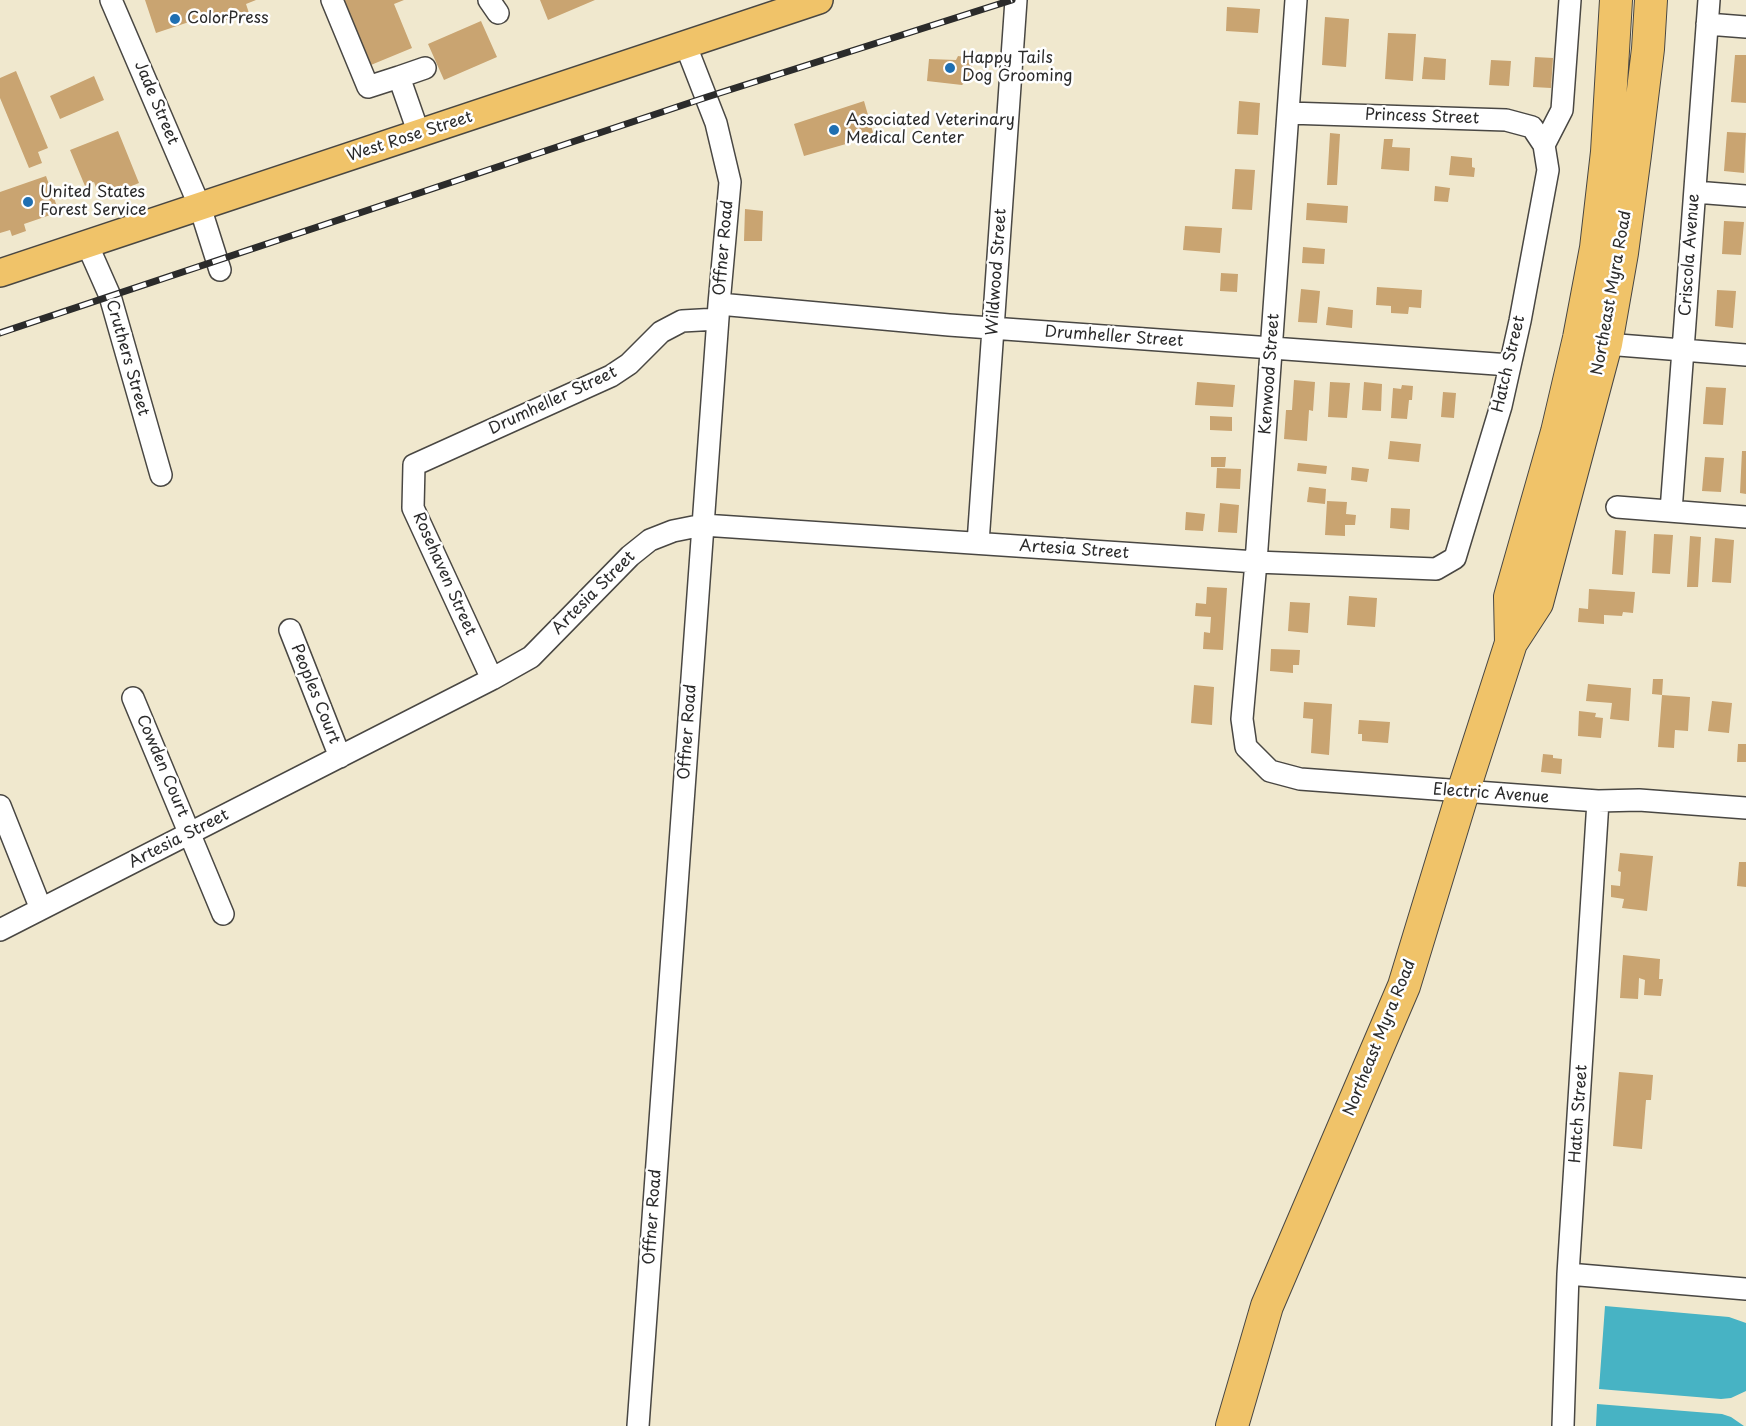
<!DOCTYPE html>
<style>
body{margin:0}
canvas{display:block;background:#f0e8ce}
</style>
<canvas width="1746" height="1426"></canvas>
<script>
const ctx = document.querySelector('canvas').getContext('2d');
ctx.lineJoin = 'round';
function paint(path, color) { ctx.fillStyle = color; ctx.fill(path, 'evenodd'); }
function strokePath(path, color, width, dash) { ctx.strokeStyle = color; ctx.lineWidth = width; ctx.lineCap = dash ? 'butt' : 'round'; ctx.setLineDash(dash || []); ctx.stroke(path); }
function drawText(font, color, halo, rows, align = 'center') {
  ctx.font = font + ' "Playpen Sans",sans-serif'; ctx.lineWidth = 5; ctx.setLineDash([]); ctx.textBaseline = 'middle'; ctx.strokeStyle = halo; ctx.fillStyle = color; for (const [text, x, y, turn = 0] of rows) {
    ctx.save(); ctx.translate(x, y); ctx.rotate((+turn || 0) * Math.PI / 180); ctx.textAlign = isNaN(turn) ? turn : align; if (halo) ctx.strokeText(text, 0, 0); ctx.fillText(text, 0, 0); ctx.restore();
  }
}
paint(new Path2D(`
 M 1605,1306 L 1729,1317 L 1746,1323 L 1746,1391 L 1731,1398 L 1721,1399 L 1599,1389 Z
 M 1597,1404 L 1722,1414 L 1731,1417 L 1744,1426 L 1596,1426 Z`), '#47b3c4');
paint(new Path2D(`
 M 145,0 L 256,0 L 246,4 L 249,13 L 216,23 L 213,14 L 156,33 Z
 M 338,0 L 404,0 L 394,4 L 412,48 L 366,67 Z
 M 540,0 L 595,0 L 548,20 Z
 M 1227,7 L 1260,9 L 1258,33 L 1226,31 Z
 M 1325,17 L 1349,19 L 1346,67 L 1322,65 Z
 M 481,21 L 497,57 L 444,80 L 428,44 Z
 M 1388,33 L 1416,34 L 1413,81 L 1385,79 Z
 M 1735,55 L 1746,55 L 1746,103 L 1731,102 Z
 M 958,56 L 973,58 L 971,76 L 962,85 L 927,81 L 929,59 L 956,60 Z
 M 1424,57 L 1446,59 L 1445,80 L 1422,79 Z
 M 1535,57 L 1553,58 L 1551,88 L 1533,87 Z
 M 1491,60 L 1511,61 L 1509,86 L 1489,85 Z
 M 16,71 L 48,148 L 38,152 L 42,163 L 29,168 L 0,98 L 0,78 Z
 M 94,76 L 104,100 L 60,119 L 50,96 Z
 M 864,101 L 874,136 L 804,156 L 794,124 Z
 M 1239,101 L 1260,103 L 1258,135 L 1237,134 Z
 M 118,131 L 139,183 L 100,199 L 94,182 L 85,186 L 70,150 Z
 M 1727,132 L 1746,133 L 1744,173 L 1724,171 Z
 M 1330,133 L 1340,134 L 1337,185 L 1327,185 Z
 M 1384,139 L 1393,139 L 1392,147 L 1410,148 L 1409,171 L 1381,169 Z
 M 1451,156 L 1472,158 L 1472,167 L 1475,168 L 1474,177 L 1449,175 Z
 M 1235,169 L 1255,170 L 1252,210 L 1232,209 Z
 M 46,176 L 59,212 L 24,224 L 26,231 L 12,236 L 10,230 L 0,233 L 0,192 Z
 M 1435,186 L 1450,188 L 1448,202 L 1434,201 Z
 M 1307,203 L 1348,206 L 1347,223 L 1306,220 Z
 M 745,209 L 763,211 L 762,241 L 744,241 Z
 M 1724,221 L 1744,222 L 1741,255 L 1722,254 Z
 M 1185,226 L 1222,228 L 1220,253 L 1183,250 Z
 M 1303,247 L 1325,249 L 1324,264 L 1302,263 Z
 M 1221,273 L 1238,274 L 1237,292 L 1220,291 Z
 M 1377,287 L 1422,290 L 1421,308 L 1409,307 L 1408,314 L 1391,313 L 1391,306 L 1376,305 Z
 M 1301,289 L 1320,291 L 1317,323 L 1298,322 Z
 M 1717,290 L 1736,291 L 1733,328 L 1715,326 Z
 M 1328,307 L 1353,310 L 1352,328 L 1326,325 Z
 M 1294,380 L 1315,382 L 1313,411 L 1309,410 L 1307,441 L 1284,439 L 1286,410 L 1292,410 Z
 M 1197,382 L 1235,385 L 1233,407 L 1195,405 Z
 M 1330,382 L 1350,383 L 1347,418 L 1328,417 Z
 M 1364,382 L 1382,384 L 1381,411 L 1362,410 Z
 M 1402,385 L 1413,386 L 1412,400 L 1409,400 L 1407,419 L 1391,418 L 1393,388 L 1401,389 Z
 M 1706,387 L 1726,388 L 1723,425 L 1703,424 Z
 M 1443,392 L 1456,393 L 1454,418 L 1441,417 Z
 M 1210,416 L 1232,417 L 1232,431 L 1210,430 Z
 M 1390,441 L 1421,444 L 1419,462 L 1388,459 Z
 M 1742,451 L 1746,451 L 1746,494 L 1740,493 Z
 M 1211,457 L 1226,457 L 1225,467 L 1211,467 Z
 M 1705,457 L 1724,458 L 1721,492 L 1702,491 Z
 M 1298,463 L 1327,466 L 1326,474 L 1297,471 Z
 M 1352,467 L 1369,469 L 1367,482 L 1351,480 Z
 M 1217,468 L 1241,469 L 1240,489 L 1216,488 Z
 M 1309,487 L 1326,489 L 1325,504 L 1307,502 Z
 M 1327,501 L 1347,502 L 1346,514 L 1356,515 L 1355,525 L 1345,525 L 1345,536 L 1325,535 Z
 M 1220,503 L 1239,505 L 1237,533 L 1218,532 Z
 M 1391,508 L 1410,509 L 1409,530 L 1390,528 Z
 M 1186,512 L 1205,514 L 1203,531 L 1185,530 Z
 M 1615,530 L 1626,531 L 1623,575 L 1612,574 Z
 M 1654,534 L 1673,535 L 1670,574 L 1652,573 Z
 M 1690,536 L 1701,537 L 1698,587 L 1687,587 Z
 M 1715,538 L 1734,540 L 1731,583 L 1712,582 Z
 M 1207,587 L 1227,588 L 1223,650 L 1203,649 L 1204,632 L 1210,633 L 1211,617 L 1195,616 L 1196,603 L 1206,604 Z
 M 1589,589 L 1635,592 L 1633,613 L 1623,612 L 1622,616 L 1604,615 L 1604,624 L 1578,622 L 1579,608 L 1588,609 Z
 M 1349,596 L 1377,598 L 1375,627 L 1347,625 Z
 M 1290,602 L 1310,603 L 1308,633 L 1288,631 Z
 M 1271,649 L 1300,650 L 1299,665 L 1293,665 L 1293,673 L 1270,671 Z
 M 1653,679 L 1663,679 L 1662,695 L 1652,694 Z
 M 1588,684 L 1631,688 L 1629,721 L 1610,719 L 1612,703 L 1586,701 Z
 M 1194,685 L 1214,687 L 1212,725 L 1191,723 Z
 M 1662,695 L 1690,697 L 1688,731 L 1675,730 L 1674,748 L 1658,747 Z
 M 1712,701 L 1732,703 L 1729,733 L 1708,731 Z
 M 1304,702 L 1332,704 L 1329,755 L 1311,753 L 1313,719 L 1303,718 Z
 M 1579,711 L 1596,713 L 1595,717 L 1603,718 L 1601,738 L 1578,736 Z
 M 1359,720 L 1390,722 L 1388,743 L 1362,741 L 1362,734 L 1358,734 Z
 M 1738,744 L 1746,744 L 1746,762 L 1737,762 Z
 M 1543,754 L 1553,755 L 1553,758 L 1562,759 L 1561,774 L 1541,772 Z
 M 1620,853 L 1653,856 L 1647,911 L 1622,908 L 1624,899 L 1611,897 L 1611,885 L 1620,886 L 1621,872 L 1618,871 Z
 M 1739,862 L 1746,862 L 1746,887 L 1737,886 Z
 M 1623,955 L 1660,959 L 1659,979 L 1663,979 L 1661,996 L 1644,995 L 1645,980 L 1639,978 L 1638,999 L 1620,998 Z
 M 1619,1072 L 1653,1075 L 1651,1100 L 1646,1100 L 1642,1149 L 1613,1146 Z`), '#c9a471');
const minor = new Path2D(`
 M 111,0 L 200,207 L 220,270
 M 332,0 L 368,87 L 399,77 L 419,134
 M 489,0 L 498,13
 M 1296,0 L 1256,562 L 1242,719 L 1246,747 L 1270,771 L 1300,779 L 1598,801 L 1639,800 L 1746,808
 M 1707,24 L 1746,27
 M 399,77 L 425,68
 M 1544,145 L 1562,110 L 1570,0
 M 1695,192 L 1746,196
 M 87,244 L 110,296 L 161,475
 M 719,304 L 949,325 L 1510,365
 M 1606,344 L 1746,355
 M 1617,507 L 1746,517
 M 1671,511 L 1709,0
 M 978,543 L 1016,0
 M 290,630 L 340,757
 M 492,679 L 413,508 L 414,465 L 611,376 L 629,364 L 661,332 L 682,321 L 718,319
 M 133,698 L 223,914
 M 0,806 L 41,909
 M 0,930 L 492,679 L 531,657 L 630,556 L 650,540 L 673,531 L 703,525 L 1256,562 L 1436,569 L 1455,558 L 1501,406 L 1520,321 L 1548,170 L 1544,145 L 1532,127 L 1506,120 L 1288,113
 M 1568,1274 L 1746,1289
 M 638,1426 L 719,304 L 730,182 L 716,123 L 686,46
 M 1563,1426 L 1568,1274 L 1598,801`);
const major = new Path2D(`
 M 0,273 L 819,0`);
const highway = new Path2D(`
 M 1511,643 L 1510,597 L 1557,432 L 1579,338 L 1596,248 L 1607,152 L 1616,0
 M 1232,1426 L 1267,1306 L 1404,986 L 1463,792 L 1511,643 L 1537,603 L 1606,344 L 1622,253 L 1635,155 L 1648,49 L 1651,0`);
strokePath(minor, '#494743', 24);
strokePath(major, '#494743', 30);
strokePath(highway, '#494743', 34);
strokePath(minor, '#fff', 21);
strokePath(major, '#f0c369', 27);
strokePath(highway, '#f0c369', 32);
const rail = new Path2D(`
 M 0,333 L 707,97 L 1012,0`);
strokePath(rail, '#2b2b2b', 7);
strokePath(rail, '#fff', 4.5, [14]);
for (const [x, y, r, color] of [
 [175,19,6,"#1f6fb2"],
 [950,68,6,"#1f6fb2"],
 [834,130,6,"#1f6fb2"],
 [28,202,6,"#1f6fb2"]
]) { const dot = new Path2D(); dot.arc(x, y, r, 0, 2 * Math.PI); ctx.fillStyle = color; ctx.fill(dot); strokePath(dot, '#fff', 2); }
drawText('16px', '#2b2b2b', '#fff', [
 ["ColorPress",187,19],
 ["Happy Tails",962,59],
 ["Dog Grooming",962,77],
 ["Associated Veterinary",846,121],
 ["Medical Center",846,139],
 ["United States",40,193],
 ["Forest Service",40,211]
], 'left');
drawText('16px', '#2b2b2b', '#fff', [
 ["Jade Street",156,103,67],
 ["Princess Street",1422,117,2],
 ["West Rose Street",410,137,-18],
 ["Offner Road",724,248,-85],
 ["Criscola Avenue",1690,255,-86],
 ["Wildwood Street",997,272,-86],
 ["Northeast Myra Road",1612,293,-80],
 ["Drumheller Street",1114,337,4],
 ["Cruthers Street",127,358,74],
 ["Hatch Street",1509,364,-77],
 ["Kenwood Street",1270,374,-86],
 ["Drumheller Street",553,401,-25],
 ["Artesia Street",1074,550,4],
 ["Rosehaven Street",444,574,66],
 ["Artesia Street",594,593,-45],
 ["Peoples Court",315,694,68],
 ["Offner Road",688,732,-86],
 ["Cowden Court",162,766,67],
 ["Electric Avenue",1491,794,4],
 ["Artesia Street",179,839,-27],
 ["Northeast Myra Road",1380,1038,-68],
 ["Hatch Street",1579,1114,-86],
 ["Offner Road",653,1217,-86]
]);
</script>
